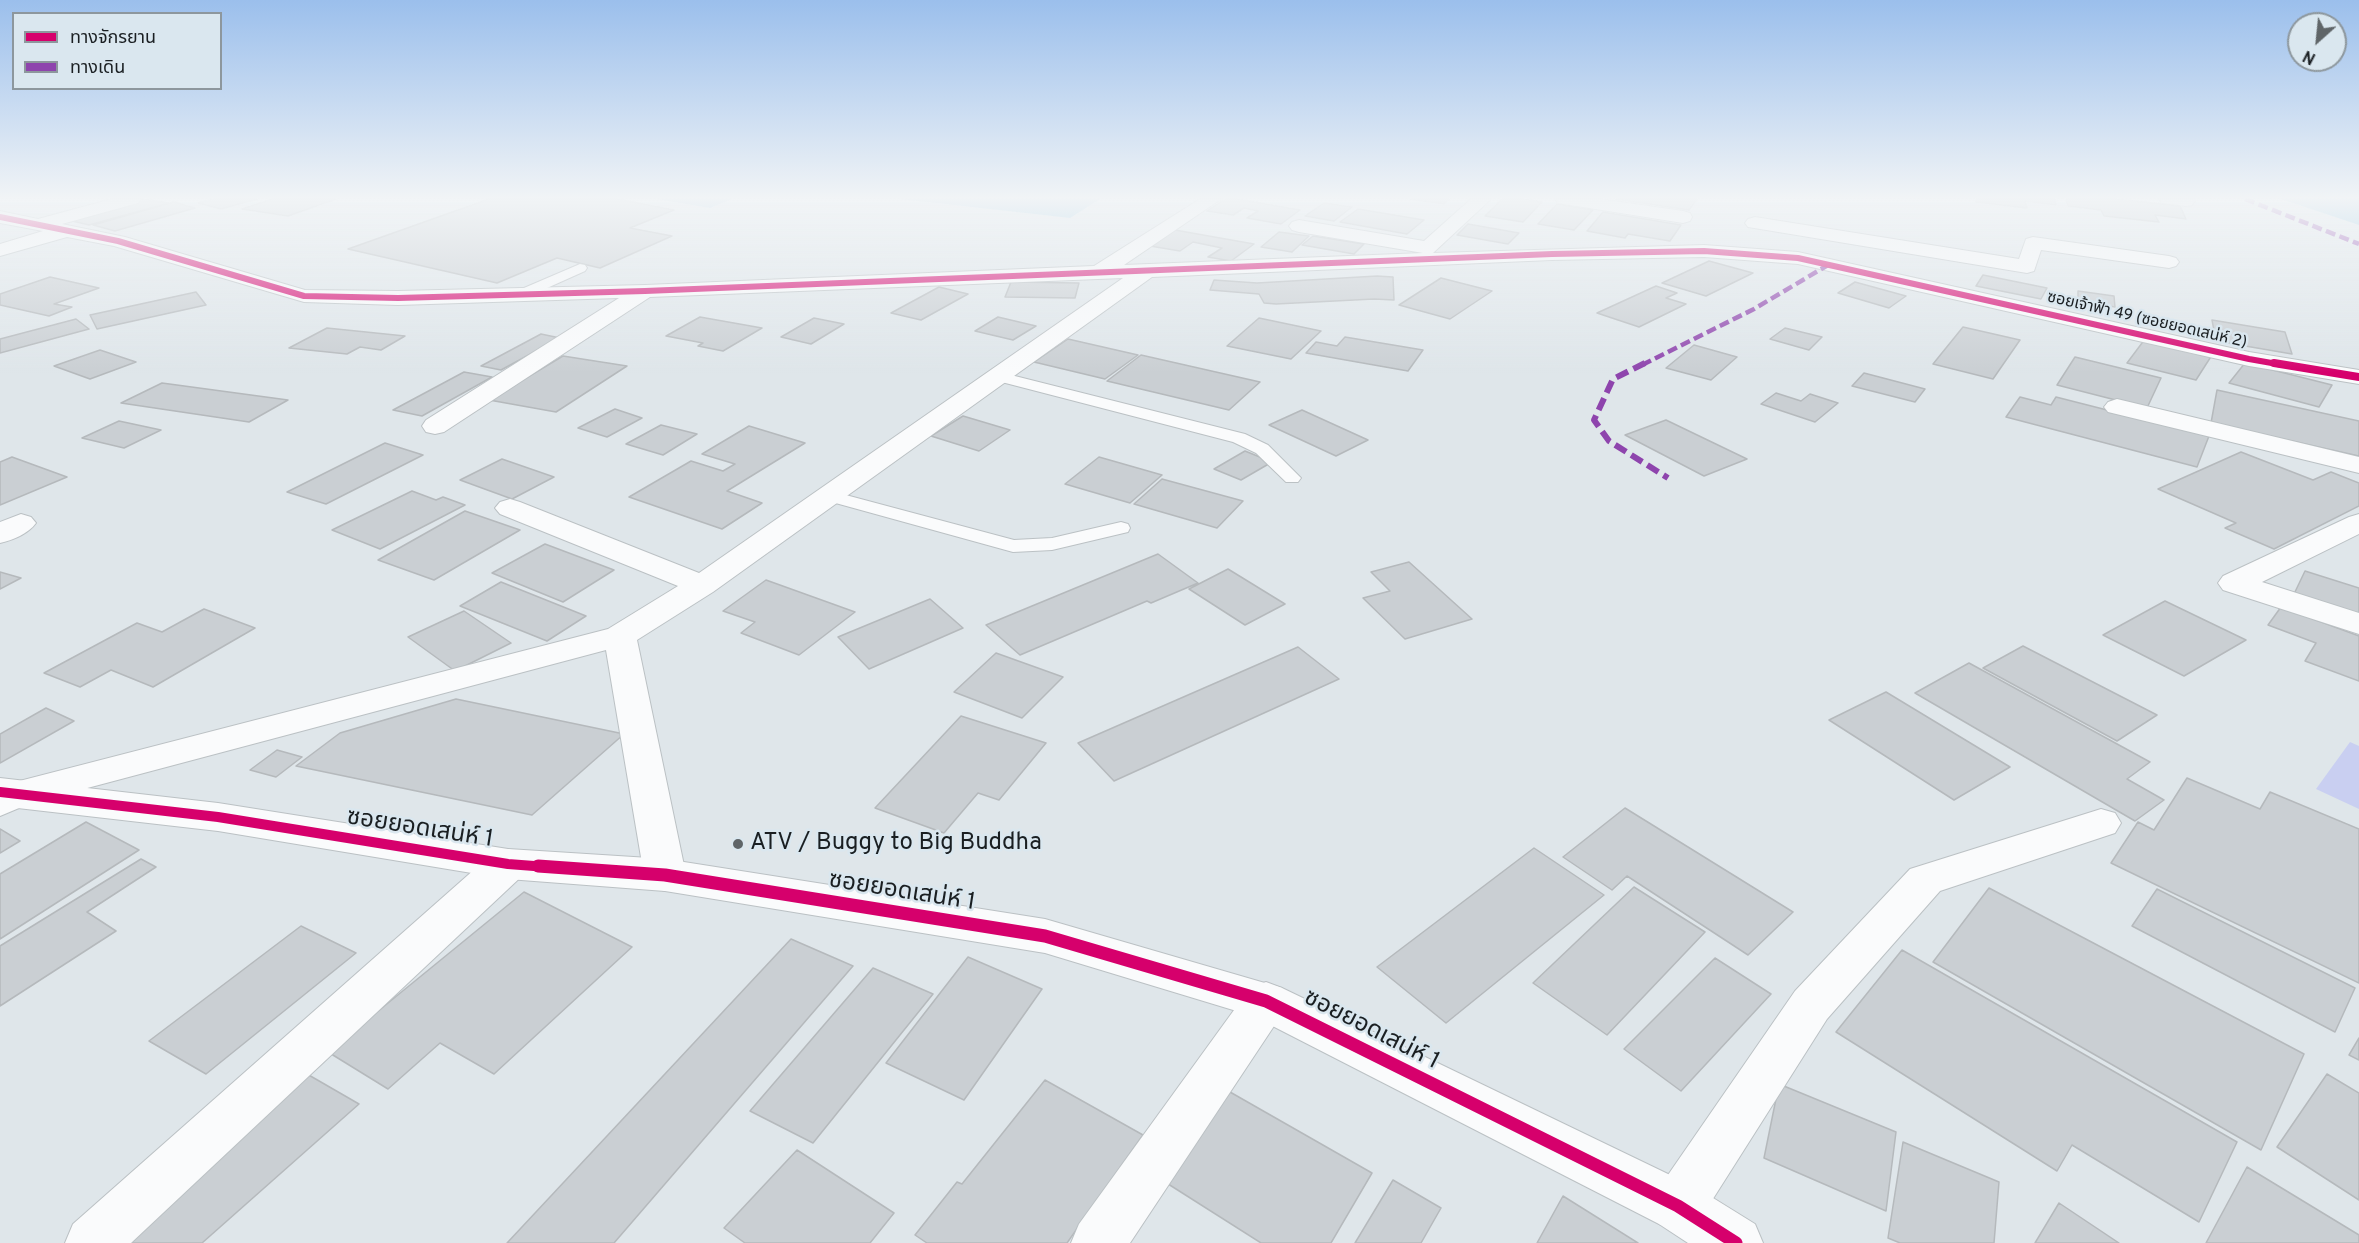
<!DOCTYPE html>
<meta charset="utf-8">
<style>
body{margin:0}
#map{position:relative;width:2359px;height:1243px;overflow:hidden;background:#dfe6ea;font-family:Overpass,"Noto Sans Thai",sans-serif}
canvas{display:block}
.legend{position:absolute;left:12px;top:12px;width:210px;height:78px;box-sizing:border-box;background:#dae7ef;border:2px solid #8d979d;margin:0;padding:8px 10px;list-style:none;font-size:18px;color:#1a1f22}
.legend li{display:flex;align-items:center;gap:12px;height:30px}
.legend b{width:30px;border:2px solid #8d979d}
.north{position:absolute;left:2287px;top:12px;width:60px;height:60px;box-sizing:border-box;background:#dae7ef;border:2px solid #8d979d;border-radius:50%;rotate:207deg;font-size:16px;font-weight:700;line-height:24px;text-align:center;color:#1a1f22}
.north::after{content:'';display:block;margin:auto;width:21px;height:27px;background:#5f6568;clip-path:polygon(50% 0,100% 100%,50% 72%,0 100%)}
</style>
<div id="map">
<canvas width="2359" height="1243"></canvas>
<ul class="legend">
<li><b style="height:8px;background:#d6006c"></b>ทางจักรยาน</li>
<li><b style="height:8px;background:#8e44ad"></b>ทางเดิน</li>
</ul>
<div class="north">N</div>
</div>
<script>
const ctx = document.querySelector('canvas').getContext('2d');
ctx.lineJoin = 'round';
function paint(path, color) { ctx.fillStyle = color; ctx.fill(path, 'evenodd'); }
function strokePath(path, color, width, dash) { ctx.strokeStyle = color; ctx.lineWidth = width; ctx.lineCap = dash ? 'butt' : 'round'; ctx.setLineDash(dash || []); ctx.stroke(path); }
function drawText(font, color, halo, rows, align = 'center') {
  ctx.font = font + ' Overpass,"Noto Sans Thai",sans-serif'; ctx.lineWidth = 5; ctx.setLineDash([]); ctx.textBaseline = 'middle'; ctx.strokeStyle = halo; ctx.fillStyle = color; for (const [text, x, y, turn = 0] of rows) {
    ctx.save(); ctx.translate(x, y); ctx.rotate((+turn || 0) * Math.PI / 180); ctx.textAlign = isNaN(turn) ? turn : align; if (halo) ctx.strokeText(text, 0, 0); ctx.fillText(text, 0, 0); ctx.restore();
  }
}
paint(new Path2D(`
 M 657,199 L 732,199 L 710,208 Z
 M 901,199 L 1100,199 L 1070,218 Z
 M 2281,199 L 2359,199 L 2359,225 Z`), '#91c7e3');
paint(new Path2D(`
 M 2350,742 L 2359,746 L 2359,809 L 2316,789 Z`), '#c9cff1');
const building = new Path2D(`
 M 143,199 L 169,203 L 89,225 L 68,220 Z
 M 214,199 L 257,199 L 221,209 L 198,203 Z
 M 272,199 L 336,199 L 288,216 L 242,209 Z
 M 489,199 L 617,199 L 674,210 L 630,228 L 672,236 L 600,268 L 557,258 L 497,283 L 348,249 Z
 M 1225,199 L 1237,199 L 1300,210 L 1281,224 L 1247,218 L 1258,211 L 1244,208 L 1233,215 L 1207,211 Z
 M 1411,199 L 1449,199 L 1444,204 Z
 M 1502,199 L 1523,199 L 1542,202 L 1523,222 L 1485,216 Z
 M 1616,199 L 1697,199 L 1689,210 Z
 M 1976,199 L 2055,199 L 2056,205 L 2025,201 L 2027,208 L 1976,202 Z
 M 2066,199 L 2115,199 L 2180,206 L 2186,219 L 2155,215 L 2159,222 L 2104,216 L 2101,210 L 2068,206 Z
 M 174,202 L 195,208 L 115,231 L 93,225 Z
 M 1324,203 L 1352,207 L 1334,221 L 1305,216 Z
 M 1557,204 L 1593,210 L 1574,230 L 1538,224 Z
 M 1358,209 L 1424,220 L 1407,234 L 1340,222 Z
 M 1603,212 L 1681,225 L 1670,241 L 1628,234 L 1625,238 L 1587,231 Z
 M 1468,224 L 1519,233 L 1508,244 L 1457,235 Z
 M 1175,230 L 1254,244 L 1231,261 L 1208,257 L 1222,248 L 1193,242 L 1180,251 L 1150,246 Z
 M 1279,232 L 1309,236 L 1292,252 L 1261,247 Z
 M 1313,236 L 1364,244 L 1354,254 L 1302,245 Z
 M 1709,261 L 1753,273 L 1706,296 L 1662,283 Z
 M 1983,275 L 2047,288 L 2041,299 L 1976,286 Z
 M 1377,276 L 1393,277 L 1394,300 L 1374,299 L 1276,304 L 1264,303 L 1259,294 L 1210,290 L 1214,280 L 1257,283 Z
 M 50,277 L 99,288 L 54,304 L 72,307 L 49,316 L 0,305 L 0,294 Z
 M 1441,278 L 1492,291 L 1450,319 L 1399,305 Z
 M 1011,282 L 1079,283 L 1075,298 L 1005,297 Z
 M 1855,282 L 1906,296 L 1889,308 L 1838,293 Z
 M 1656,286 L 1677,293 L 1666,298 L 1686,304 L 1639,327 L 1597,313 Z
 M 939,287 L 968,294 L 921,320 L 891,313 Z
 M 2078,291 L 2114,296 L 2115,307 L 2078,301 Z
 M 196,292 L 206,305 L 97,329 L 90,315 Z
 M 700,317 L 762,328 L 723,351 L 698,346 L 703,343 L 666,336 Z
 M 998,317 L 1036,326 L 1013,340 L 975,331 Z
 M 814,318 L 844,324 L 811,344 L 781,337 Z
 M 1259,318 L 1321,331 L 1291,359 L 1227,346 Z
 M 76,319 L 89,329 L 0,353 L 0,339 Z
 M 2212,320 L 2285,332 L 2292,354 L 2216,341 Z
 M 1963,327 L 2020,340 L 1993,379 L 1933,364 Z
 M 327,328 L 405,336 L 381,350 L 360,347 L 347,354 L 289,348 Z
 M 1785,328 L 1822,337 L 1809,350 L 1770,339 Z
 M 541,334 L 560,338 L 501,370 L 481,366 Z
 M 1345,337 L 1423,350 L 1408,371 L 1306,353 L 1316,342 L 1337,346 Z
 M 1068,339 L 1138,355 L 1105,379 L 1034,362 Z
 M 2145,339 L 2212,355 L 2196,380 L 2127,363 Z
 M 1694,345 L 1737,357 L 1711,380 L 1666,368 Z
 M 100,350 L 136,362 L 90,379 L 54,366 Z
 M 1141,355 L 1260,382 L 1229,410 L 1107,381 Z
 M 563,356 L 627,366 L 556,412 L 489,400 Z
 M 2075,357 L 2161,378 L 2147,408 L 2057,385 Z
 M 2245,363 L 2332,385 L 2319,407 L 2229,383 Z
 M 464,372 L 492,377 L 422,416 L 393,410 Z
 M 1864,373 L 1925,389 L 1915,402 L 1852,386 Z
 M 162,383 L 288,400 L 249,422 L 121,403 Z
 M 2217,390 L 2359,421 L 2359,456 L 2211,423 Z
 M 1776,393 L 1801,401 L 1810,394 L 1838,403 L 1815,422 L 1761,404 Z
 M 2020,397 L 2051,405 L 2056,397 L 2209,436 L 2197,467 L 2006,417 Z
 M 615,409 L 642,418 L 607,437 L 578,428 Z
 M 1302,410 L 1368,440 L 1336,456 L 1269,425 Z
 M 963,416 L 1010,430 L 979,451 L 931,436 Z
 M 1666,420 L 1747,459 L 1704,476 L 1625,435 Z
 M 119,421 L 161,430 L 124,448 L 82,438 Z
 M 661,425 L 697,434 L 663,455 L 626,444 Z
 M 749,426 L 805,443 L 727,491 L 762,503 L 722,529 L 629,497 L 691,461 L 723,471 L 735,464 L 702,454 Z
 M 385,443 L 423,455 L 326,504 L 287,492 Z
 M 1245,451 L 1272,462 L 1241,480 L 1214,469 Z
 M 2241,452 L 2313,480 L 2331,472 L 2359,483 L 2359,506 L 2274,549 L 2225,528 L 2236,523 L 2158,489 Z
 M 12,457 L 67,477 L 0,505 L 0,462 Z
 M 1099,457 L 1162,475 L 1130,503 L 1065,484 Z
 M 502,459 L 554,477 L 512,499 L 460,480 Z
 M 1162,479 L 1243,501 L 1217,528 L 1134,504 Z
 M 412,491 L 436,500 L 443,497 L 465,505 L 380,549 L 332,530 Z
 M 465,511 L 520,530 L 434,580 L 378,560 Z
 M 545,544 L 614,570 L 563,602 L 492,573 Z
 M 1158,554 L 1198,583 L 1151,603 L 1147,601 L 1020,655 L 986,625 Z
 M 1409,562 L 1472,619 L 1405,639 L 1363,598 L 1390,591 L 1371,572 Z
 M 1228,569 L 1285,604 L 1245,625 L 1189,589 Z
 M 2305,571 L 2359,588 L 2359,615 L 2294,594 Z
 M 0,572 L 21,578 L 0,589 Z
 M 766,580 L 855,612 L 799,655 L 741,633 L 755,622 L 723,611 Z
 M 501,582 L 586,616 L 547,641 L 460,606 Z
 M 930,599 L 963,628 L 869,669 L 838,637 Z
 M 2165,601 L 2246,640 L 2184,676 L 2103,635 Z
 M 2281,607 L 2359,636 L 2359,681 L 2305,661 L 2316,643 L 2268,625 Z
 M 204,609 L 255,628 L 153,687 L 111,670 L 80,687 L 44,673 L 137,623 L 162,632 Z
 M 464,611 L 511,643 L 455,671 L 408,637 Z
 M 2023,646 L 2157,715 L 2117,741 L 1983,668 Z
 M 1298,647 L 1339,679 L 1114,781 L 1078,743 Z
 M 996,653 L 1063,677 L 1022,718 L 954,692 Z
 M 1969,663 L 2150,762 L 2127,779 L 2164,800 L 2135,821 L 1915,693 Z
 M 1886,692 L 2010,767 L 1954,800 L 1829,720 Z
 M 456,699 L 624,734 L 532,815 L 296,766 L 340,733 Z
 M 46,708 L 74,721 L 0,763 L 0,734 Z
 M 961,716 L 1046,743 L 999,800 L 978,793 L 944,833 L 875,808 Z
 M 277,750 L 302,757 L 276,777 L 250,770 Z
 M 2187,778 L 2260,809 L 2270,792 L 2359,829 L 2359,983 L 2111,863 L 2138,822 L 2154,830 Z
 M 1625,808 L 1793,912 L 1748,955 L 1627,876 L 1612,890 L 1563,857 Z
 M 86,822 L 139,850 L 0,939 L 0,874 Z
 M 0,829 L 20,841 L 0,853 Z
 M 1534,848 L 1604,895 L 1446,1023 L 1377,967 Z
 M 141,859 L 156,867 L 87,912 L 116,931 L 0,1006 L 0,946 Z
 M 1634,887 L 1705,932 L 1607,1035 L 1533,983 Z
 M 1989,888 L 2304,1054 L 2261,1150 L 1933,962 Z
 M 2157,889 L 2355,988 L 2335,1032 L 2132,926 Z
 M 524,892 L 632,947 L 494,1074 L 440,1043 L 388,1089 L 328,1052 Z
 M 301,926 L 356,953 L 206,1074 L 149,1041 Z
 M 791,939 L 853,966 L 614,1243 L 507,1243 Z
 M 1902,950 L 2237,1142 L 2199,1222 L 2072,1145 L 2057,1171 L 1836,1032 Z
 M 968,957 L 1042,989 L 964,1100 L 886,1063 Z
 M 1715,958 L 1771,994 L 1681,1091 L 1624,1049 Z
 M 873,968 L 933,994 L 813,1143 L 750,1111 Z
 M 2359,1038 L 2359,1060 L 2349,1055 Z
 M 307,1074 L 359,1104 L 202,1243 L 106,1243 Z
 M 2327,1074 L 2359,1093 L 2359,1200 L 2277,1147 Z
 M 1045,1080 L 1143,1135 L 1067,1243 L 927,1243 L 915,1235 L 957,1182 L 962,1184 Z
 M 1779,1084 L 1896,1132 L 1886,1211 L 1764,1158 Z
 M 1230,1092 L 1372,1173 L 1331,1243 L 1261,1243 L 1165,1182 Z
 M 1903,1142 L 1999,1182 L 1994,1243 L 1900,1243 L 1888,1238 Z
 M 797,1150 L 894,1213 L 870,1243 L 745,1243 L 724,1228 Z
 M 2247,1167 L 2359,1235 L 2359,1243 L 2206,1243 Z
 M 1393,1180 L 1441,1208 L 1421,1243 L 1355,1243 Z
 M 1563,1196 L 1638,1243 L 1537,1243 Z
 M 2059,1203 L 2119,1243 L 2035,1243 Z`);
paint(building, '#cacfd3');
strokePath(building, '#b5b9bc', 1.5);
const service = new Path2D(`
 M 580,264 L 585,265 L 587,268 L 585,271 L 527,297 L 517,297 L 515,294 L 517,291 Z
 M 995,371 L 1245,434 L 1268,445 L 1301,478 L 1298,482 L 1286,482 L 1256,453 L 1233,442 L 990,379 L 987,376 L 990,373 Z
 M 827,490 L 1014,540 L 1052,538 L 1121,522 L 1128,524 L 1130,528 L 1128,532 L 1052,550 L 1013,552 L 821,499 L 818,495 L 821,491 Z`);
const minor = new Path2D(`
 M 112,199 L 141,199 L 138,203 L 62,224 L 125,237 L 305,290 L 398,291 L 645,285 L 1094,266 L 1200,199 L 1221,199 L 1124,265 L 1423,253 L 1299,232 L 1292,230 L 1289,226 L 1292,222 L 1299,220 L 1424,241 L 1471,199 L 1491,199 L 1433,253 L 1704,245 L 1798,252 L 2249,352 L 2359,370 L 2359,384 L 2249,366 L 1798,264 L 1704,257 L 1552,260 L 1152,277 L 713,592 L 637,640 L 686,875 L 680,886 L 665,891 L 650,886 L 644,875 L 606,650 L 31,803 L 0,816 L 0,786 L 608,629 L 678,586 L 500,514 L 495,508 L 500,502 L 510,499 L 520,502 L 699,573 L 1123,278 L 650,297 L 444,432 L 435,434 L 426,432 L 422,426 L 426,420 L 619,298 L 398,305 L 304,302 L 114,246 L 67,237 L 0,256 L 0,244 L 43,231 L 0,223 L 0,211 L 38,219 Z
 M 1555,199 L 1600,199 L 1683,211 L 1690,213 L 1692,217 L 1690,221 L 1683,223 L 1564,204 L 1558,203 Z
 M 2159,199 L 2194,199 L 2195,201 L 2192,205 L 2186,206 L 2162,203 Z
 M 1755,217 L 2019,259 L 2026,239 L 2033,237 L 2169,256 L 2176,258 L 2179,262 L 2176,266 L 2169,268 L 2041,250 L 2034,271 L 2027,273 L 1748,227 L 1745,223 L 1748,219 Z
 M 2117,399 L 2359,457 L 2359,473 L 2108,412 L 2104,407 L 2108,402 Z
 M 21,514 L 31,517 L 36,523 C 28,534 13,540 0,543 L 0,522 Z
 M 2359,514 L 2359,534 L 2262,582 L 2359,613 L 2359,634 L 2223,590 L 2218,583 L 2223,576 L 2349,517 Z
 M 2101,809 L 2115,813 L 2121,823 L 2115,833 L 1940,891 L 1827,1019 L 1697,1224 L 1678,1231 L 1659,1224 L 1651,1206 L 1659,1188 L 1795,991 L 1910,869 Z
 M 508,849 L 523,853 L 529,864 L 523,875 L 131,1243 L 65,1243 L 73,1224 L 493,853 Z
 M 1266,982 L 1282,988 L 1289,1001 L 1282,1014 L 1130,1243 L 1071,1243 L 1079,1224 L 1250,988 Z`);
const tertiary = new Path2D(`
 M 0,778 L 218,803 L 508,849 L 665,859 L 1045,919 L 1282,988 L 1697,1188 L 1755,1224 L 1763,1243 L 1688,1243 L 1659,1224 L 1253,1016 L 1045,953 L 665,891 L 508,879 L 218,831 L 0,806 Z`);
strokePath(service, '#bbc1c4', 2);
strokePath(minor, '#bbc1c4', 2);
strokePath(tertiary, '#bbc1c4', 2);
paint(service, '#fafbfc');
paint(minor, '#fafbfc');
paint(tertiary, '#fafbfc');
strokePath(new Path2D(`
 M 2245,199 L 2359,244
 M 1642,365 L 1754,309 L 1828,265`), '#8e44ad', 4.5, [10, 4.5]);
strokePath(new Path2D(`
 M 1645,363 L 1613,379 L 1594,420 L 1609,441 L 1668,478`), '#8e44ad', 6, [13, 6]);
strokePath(new Path2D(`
 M 0,217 L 118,241 L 304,296 L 398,298 L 645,291 L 1552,254 L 1704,251 L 1798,258 L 2249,359 L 2283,365`), '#d6006c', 6);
strokePath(new Path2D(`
 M 2274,363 L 2359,377`), '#d6006c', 8);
strokePath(new Path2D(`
 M 0,792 L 218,817 L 508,864 L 560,868`), '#d6006c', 10);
strokePath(new Path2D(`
 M 538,866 L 665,875 L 1045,936 L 1266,1001 L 1678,1206 L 1736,1243`), '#d6006c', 13);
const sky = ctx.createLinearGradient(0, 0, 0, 373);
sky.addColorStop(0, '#9bbfec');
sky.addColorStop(0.53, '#f1f4f6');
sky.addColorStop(1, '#f1f4f600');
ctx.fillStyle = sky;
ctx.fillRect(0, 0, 2359, 373);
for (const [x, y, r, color] of [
 [738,844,6,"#5f6568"]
]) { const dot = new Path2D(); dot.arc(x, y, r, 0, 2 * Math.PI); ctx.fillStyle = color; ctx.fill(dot); strokePath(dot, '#dae7ef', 2); }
drawText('16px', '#1a1f22', '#dae7ef', [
 ["ซอยเจ้าฟ้า 49 (ซอยยอดเสน่ห์ 2)",2147,321,13]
]);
drawText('24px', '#1a1f22', '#dae7ef', [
 ["ซอยยอดเสน่ห์ 1",420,830,9],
 ["ซอยยอดเสน่ห์ 1",902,893,9],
 ["ซอยยอดเสน่ห์ 1",1371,1031,27]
]);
drawText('24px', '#1a1f22', '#dae7ef', [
 ["ATV / Buggy to Big Buddha",750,844]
], 'left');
</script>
